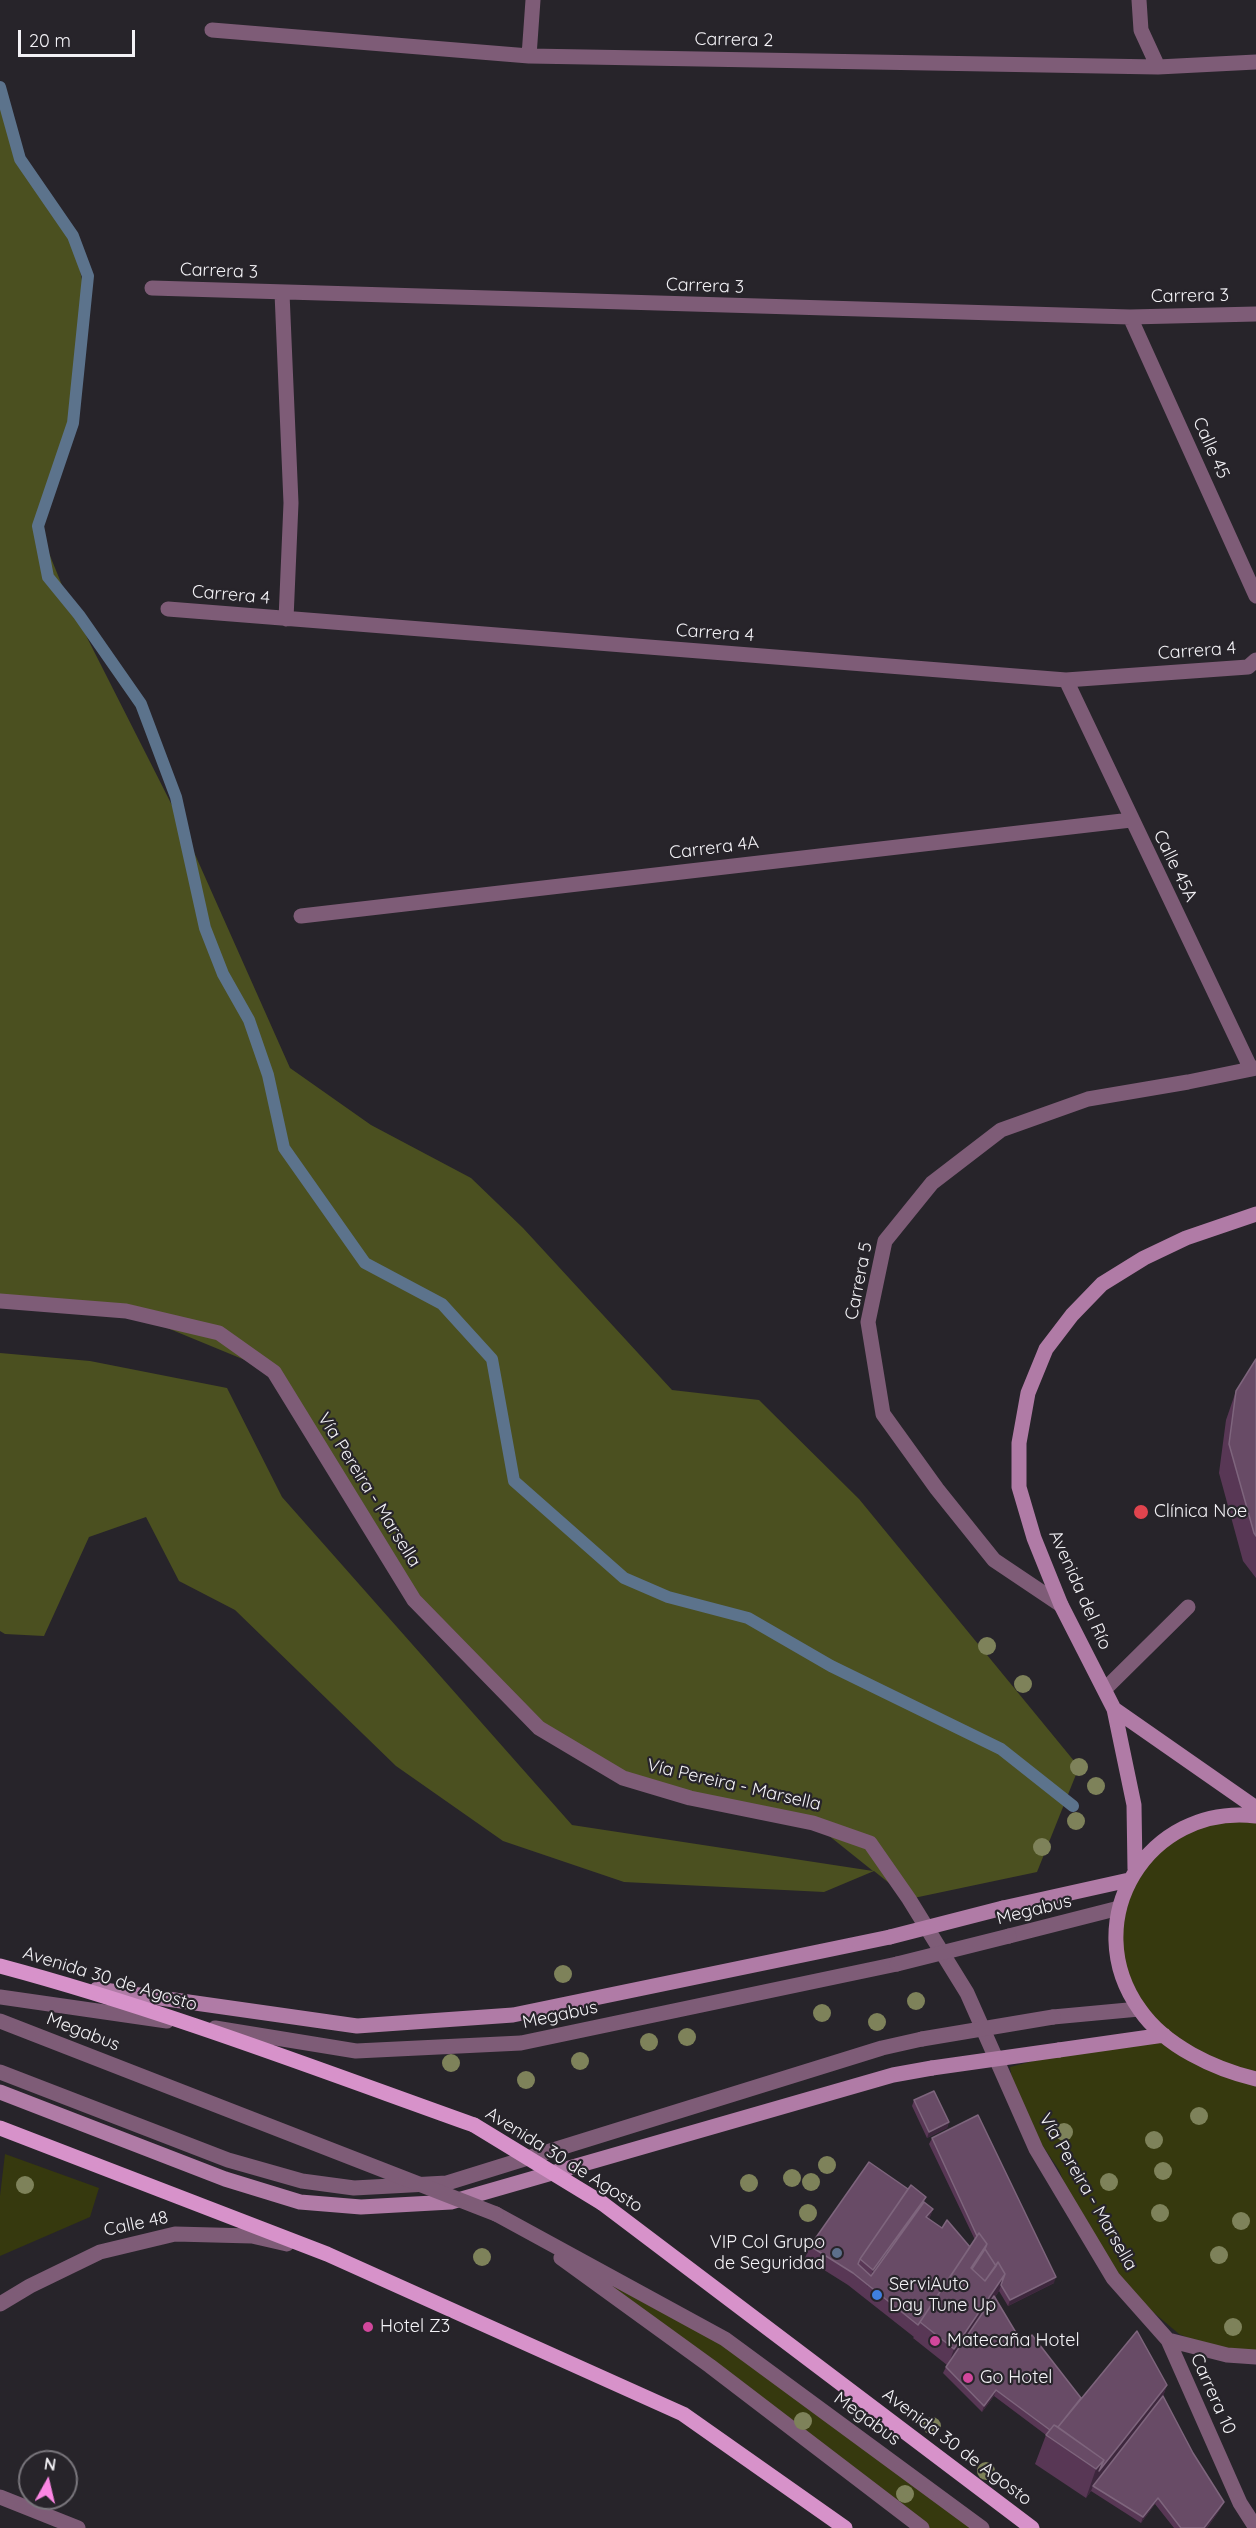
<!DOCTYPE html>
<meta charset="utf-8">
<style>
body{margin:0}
#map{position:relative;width:1256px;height:2528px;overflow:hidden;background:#27242a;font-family:Quicksand,sans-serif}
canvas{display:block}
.north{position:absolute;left:18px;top:2450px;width:60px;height:60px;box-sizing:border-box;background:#27242a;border:2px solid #79767c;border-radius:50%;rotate:8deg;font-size:16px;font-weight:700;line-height:24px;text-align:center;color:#f3f2f6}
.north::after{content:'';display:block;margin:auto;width:21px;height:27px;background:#fc86e4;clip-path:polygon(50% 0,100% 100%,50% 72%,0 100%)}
.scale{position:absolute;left:18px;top:30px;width:117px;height:27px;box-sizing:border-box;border:3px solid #f3f2f6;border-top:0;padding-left:8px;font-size:18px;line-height:21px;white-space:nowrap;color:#f3f2f6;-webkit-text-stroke:4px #27242a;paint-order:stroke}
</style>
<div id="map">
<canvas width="1256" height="2528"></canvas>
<div class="north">N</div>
<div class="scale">20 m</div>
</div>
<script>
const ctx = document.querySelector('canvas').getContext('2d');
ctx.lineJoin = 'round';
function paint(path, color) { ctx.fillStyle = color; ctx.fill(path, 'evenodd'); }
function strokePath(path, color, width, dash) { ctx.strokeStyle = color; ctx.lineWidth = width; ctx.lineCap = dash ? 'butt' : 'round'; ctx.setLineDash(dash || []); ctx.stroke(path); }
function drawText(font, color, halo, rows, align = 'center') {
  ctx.font = font + ' Quicksand,sans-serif'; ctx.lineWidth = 4.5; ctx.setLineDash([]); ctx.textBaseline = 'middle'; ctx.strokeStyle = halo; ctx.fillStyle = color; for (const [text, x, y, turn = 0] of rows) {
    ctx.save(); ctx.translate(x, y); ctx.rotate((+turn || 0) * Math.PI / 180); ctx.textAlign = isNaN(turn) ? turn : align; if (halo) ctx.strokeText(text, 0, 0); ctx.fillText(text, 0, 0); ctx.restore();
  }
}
paint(new Path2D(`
 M 1256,1816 L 1256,2351 L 1227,2355 L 1179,2334 L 1113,2278 L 1079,2221 L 1059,2170 L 1016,2106 L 1010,2067 L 1091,2046 L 1163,2035 L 1118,1961 L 1129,1880 L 1187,1826 Z
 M 5,2154 L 99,2188 L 90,2217 L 0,2256 L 0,2196 Z
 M 508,2219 L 725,2339 L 982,2528 L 922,2528 Z`), '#36390e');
paint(new Path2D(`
 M 0,103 L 32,177 L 73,236 L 86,300 L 73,423 L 38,526 L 68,600 L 181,823 L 290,1068 L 371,1125 L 471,1178 L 523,1228 L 672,1390 L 759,1400 L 859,1499 L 1079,1767 L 1037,1872 L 909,1899 L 874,1871 L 824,1892 L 624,1882 L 503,1841 L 396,1766 L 235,1610 L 179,1581 L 146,1517 L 89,1537 L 44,1636 L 5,1634 L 0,1631 L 0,1353 L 90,1361 L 227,1388 L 282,1497 L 572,1825 L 873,1871 L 813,1823 L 645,1785 L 519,1708 L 414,1600 L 274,1372 L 126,1311 L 0,1301 Z`), '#4b5020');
strokePath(new Path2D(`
 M 0,87 L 20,159 L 73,236 L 88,276 L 73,423 L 38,526 L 48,577 L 79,615 L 141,704 L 176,797 L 205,928 L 223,974 L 249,1020 L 268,1075 L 284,1148 L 365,1263 L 442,1304 L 492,1359 L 514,1481 L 624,1578 L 668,1597 L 748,1618 L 831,1666 L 1001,1749 L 1073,1806`), '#5c738c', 12);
strokePath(new Path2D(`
 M 1105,1689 L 1188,1607
 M 1009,1936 L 1119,1908
 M 0,1997 L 167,2021
 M 1053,2017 L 1139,2009
 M 215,2028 L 356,2051 L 521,2043 L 897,1964
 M 0,2072 L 228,2160 L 302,2181 L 354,2188 L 447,2183 L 882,2048 L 922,2039
 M 496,2214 L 725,2339 L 982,2528
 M 561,2258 L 710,2366 L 922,2528`), '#7e5c77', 15);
strokePath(new Path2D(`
 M 1139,0 L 1141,30 L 1158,67
 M 212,30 L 529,56 L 1158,67 L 1256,62
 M 529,56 L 533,0
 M 152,288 L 1130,317 L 1256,314
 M 282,293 L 291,503 L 286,619
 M 1130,317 L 1256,596
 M 168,609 L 1066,680 L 1248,667 L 1256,660
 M 1066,680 L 1251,1069
 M 301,916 L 1131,820
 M 1061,1605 L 994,1560 L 937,1489 L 883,1414 L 868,1322 L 885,1241 L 932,1183 L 1001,1130 L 1088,1099 L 1188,1082 L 1256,1068
 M 0,2497 L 78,2528`), '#7e5c77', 15);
strokePath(new Path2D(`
 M 0,1301 L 126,1311 L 219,1333 L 274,1372 L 414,1600 L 539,1728 L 623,1778 L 690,1798 L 813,1823 L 870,1843 L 909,1899 L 967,1993 L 1036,2149 L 1113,2278 L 1168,2340 L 1240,2503 L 1256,2528
 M 0,2304 L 30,2286 L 100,2252 L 175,2234 L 252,2236 L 287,2244
 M 1168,2340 L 1227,2355 L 1256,2357`), '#7e5c77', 15);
strokePath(new Path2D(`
 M 1114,1709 L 1256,1808
 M 1256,1816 C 1148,1803 1076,1921 1140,2010 C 1165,2046 1214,2069 1256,2079
 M 1135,1869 L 1134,1805 L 1114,1709 L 1061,1605 L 1034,1538 L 1019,1487 L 1019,1443 L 1028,1393 L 1046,1349 L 1072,1315 L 1102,1284 L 1144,1258 L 1186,1238 L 1256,1214
 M 1003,1908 L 1129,1880
 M 97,1989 L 357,2026 L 513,2015 L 890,1937
 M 1059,2050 L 1164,2035
 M 0,2092 L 225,2179 L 300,2202 L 361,2207 L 451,2202 L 893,2075 L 932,2068`), '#b07ba6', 15);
strokePath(new Path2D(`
 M 0,1966 C 161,2009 317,2069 474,2125
 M 0,2128 L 327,2254 L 683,2414 L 845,2528
 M 602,2203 L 1032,2528`), '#d792ca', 15);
strokePath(new Path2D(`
 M 897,1964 L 1009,1936
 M 0,2021 L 496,2214
 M 922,2039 L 1053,2017`), '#7e5c77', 15);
strokePath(new Path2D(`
 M 890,1937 L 1003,1908
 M 932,2068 L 1059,2050`), '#b07ba6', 15);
strokePath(new Path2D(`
 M 474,2125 L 602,2203`), '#d792ca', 15);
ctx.fillStyle = '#7e825a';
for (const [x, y] of [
 [987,1646],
 [1023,1684],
 [1079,1767],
 [1096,1786],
 [1076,1821],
 [1042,1847],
 [563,1974],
 [916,2001],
 [822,2013],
 [877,2022],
 [687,2037],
 [649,2042],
 [580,2061],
 [451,2063],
 [526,2080],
 [1199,2116],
 [1064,2132],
 [1154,2140],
 [827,2165],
 [1163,2171],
 [792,2178],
 [811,2182],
 [1109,2182],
 [749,2183],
 [25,2185],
 [808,2213],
 [1160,2213],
 [1241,2221],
 [1219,2255],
 [482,2257],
 [1233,2327],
 [803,2421],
 [932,2426],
 [986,2471],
 [905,2494]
]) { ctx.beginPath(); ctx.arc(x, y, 9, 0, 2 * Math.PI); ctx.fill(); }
paint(new Path2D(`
 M 1256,1359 L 1256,1578 L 1243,1561 L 1219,1473 L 1226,1420 L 1236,1391 Z
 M 914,2100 L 949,2122 L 947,2128 L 927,2138 L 912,2106 Z
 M 932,2138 L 1054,2283 L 1008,2306 L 999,2291 L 995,2297 L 1024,2346 L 1081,2398 L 1167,2385 L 1163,2396 L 1221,2508 L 1207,2528 L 1174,2528 L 1155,2504 L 1141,2523 L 1091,2491 L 1086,2498 L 1035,2464 L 1046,2435 L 994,2396 L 982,2412 L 943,2373 L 947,2365 L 913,2338 L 914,2337 L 848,2285 L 805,2258 L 810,2246 L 908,2189 L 926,2197 L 924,2202 L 933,2209 L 929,2219 L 970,2247 L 975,2240 L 929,2144 Z`), '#583755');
paint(new Path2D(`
 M 949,2122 L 947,2128 L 927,2138 L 929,2132 Z
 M 926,2197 L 920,2214 L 867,2287 L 873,2270 Z
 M 933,2209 L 929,2220 L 926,2217 Z
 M 1005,2274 L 999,2291 L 948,2366 L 954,2349 Z
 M 1056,2277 L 1054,2283 L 1008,2306 L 1010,2300 Z
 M 1167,2385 L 1161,2402 L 1093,2488 L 1094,2487 L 1093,2486 L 1091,2491 L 1086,2498 L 1096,2469 Z
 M 996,2390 L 994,2396 L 982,2412 L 984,2406 Z
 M 1158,2498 L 1155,2504 L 1141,2523 L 1143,2517 Z
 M 1224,2502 L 1221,2508 L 1207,2528 L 1204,2528 Z`), '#3d273d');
const building = new Path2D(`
 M 1256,1359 L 1256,1536 L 1254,1533 L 1229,1444 L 1236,1391 Z
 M 934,2091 L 949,2122 L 929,2132 L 914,2100 Z
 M 978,2115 L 1056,2277 L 1010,2300 L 1001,2285 L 1005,2274 L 998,2262 L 996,2266 L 985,2249 L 987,2244 L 979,2233 L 977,2236 L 932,2138 Z
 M 869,2162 L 908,2189 L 860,2259 L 858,2264 L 871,2276 L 924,2202 L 933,2209 L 926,2217 L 942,2228 L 947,2220 L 970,2247 L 918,2325 L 853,2273 L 810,2246 Z
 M 911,2185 L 926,2197 L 873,2270 L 860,2259 Z
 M 979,2233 L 987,2244 L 971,2268 L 985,2281 L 998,2262 L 1005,2274 L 954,2349 L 920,2322 Z
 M 985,2249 L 996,2266 L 985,2281 L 972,2269 Z
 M 994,2296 L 1024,2346 L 1032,2335 L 1081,2398 L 1058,2427 L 1054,2425 L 1050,2430 L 996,2390 L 984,2406 L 946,2367 Z
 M 1137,2331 L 1167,2385 L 1099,2471 L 1104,2460 L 1058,2427 Z
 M 1163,2396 L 1193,2453 L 1224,2502 L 1204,2528 L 1181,2528 L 1158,2498 L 1143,2517 L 1093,2486 Z
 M 1054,2425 L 1104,2460 L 1096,2469 L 1046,2435 Z`);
paint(building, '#684b66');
strokePath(building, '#7e657d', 1.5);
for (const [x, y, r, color] of [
 [1141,1512,8,"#e0444e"],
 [837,2253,6,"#5c6f8a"],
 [877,2295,6,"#3f7fe0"],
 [368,2327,6,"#d1479c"],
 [935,2341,6,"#d1479c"],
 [968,2378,6,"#d1479c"]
]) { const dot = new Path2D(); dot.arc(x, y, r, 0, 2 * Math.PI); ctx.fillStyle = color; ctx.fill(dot); strokePath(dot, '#27242a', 2); }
drawText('18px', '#f3f2f6', '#27242a', [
 ["Carrera 2",734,40,1],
 ["Carrera 3",219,271,2],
 ["Carrera 3",705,286,2],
 ["Carrera 3",1190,296,-1],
 ["Calle 45",1211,448,66],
 ["Carrera 4",231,595,5],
 ["Carrera 4",715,633,4],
 ["Carrera 4",1197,651,-4],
 ["Carrera 4A",714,848,-7],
 ["Calle 45A",1175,866,64],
 ["Carrera 5",859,1281,-79],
 ["Vía Pereira - Marsella",369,1490,58],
 ["Avenida del Río",1080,1590,66],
 ["Vía Pereira - Marsella",734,1785,13],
 ["Megabus",1034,1910,-14],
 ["Avenida 30 de Agosto",110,1979,17],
 ["Megabus",560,2015,-12],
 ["Megabus",83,2032,21],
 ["Avenida 30 de Agosto",564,2160,32],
 ["Vía Pereira - Marsella",1088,2192,60],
 ["Calle 48",136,2224,-12],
 ["Carrera 10",1213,2394,66],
 ["Megabus",867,2419,36],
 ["Avenida 30 de Agosto",957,2447,37]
]);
drawText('18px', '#f3f2f6', '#27242a', [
 ["Clínica Noe",1154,1512],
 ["VIP Col Grupo",825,2243,"right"],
 ["de Seguridad",825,2264,"right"],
 ["ServiAuto",889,2285],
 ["Day Tune Up",889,2306],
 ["Hotel Z3",380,2327],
 ["Matecaña Hotel",947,2341],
 ["Go Hotel",980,2378]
], 'left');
</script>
